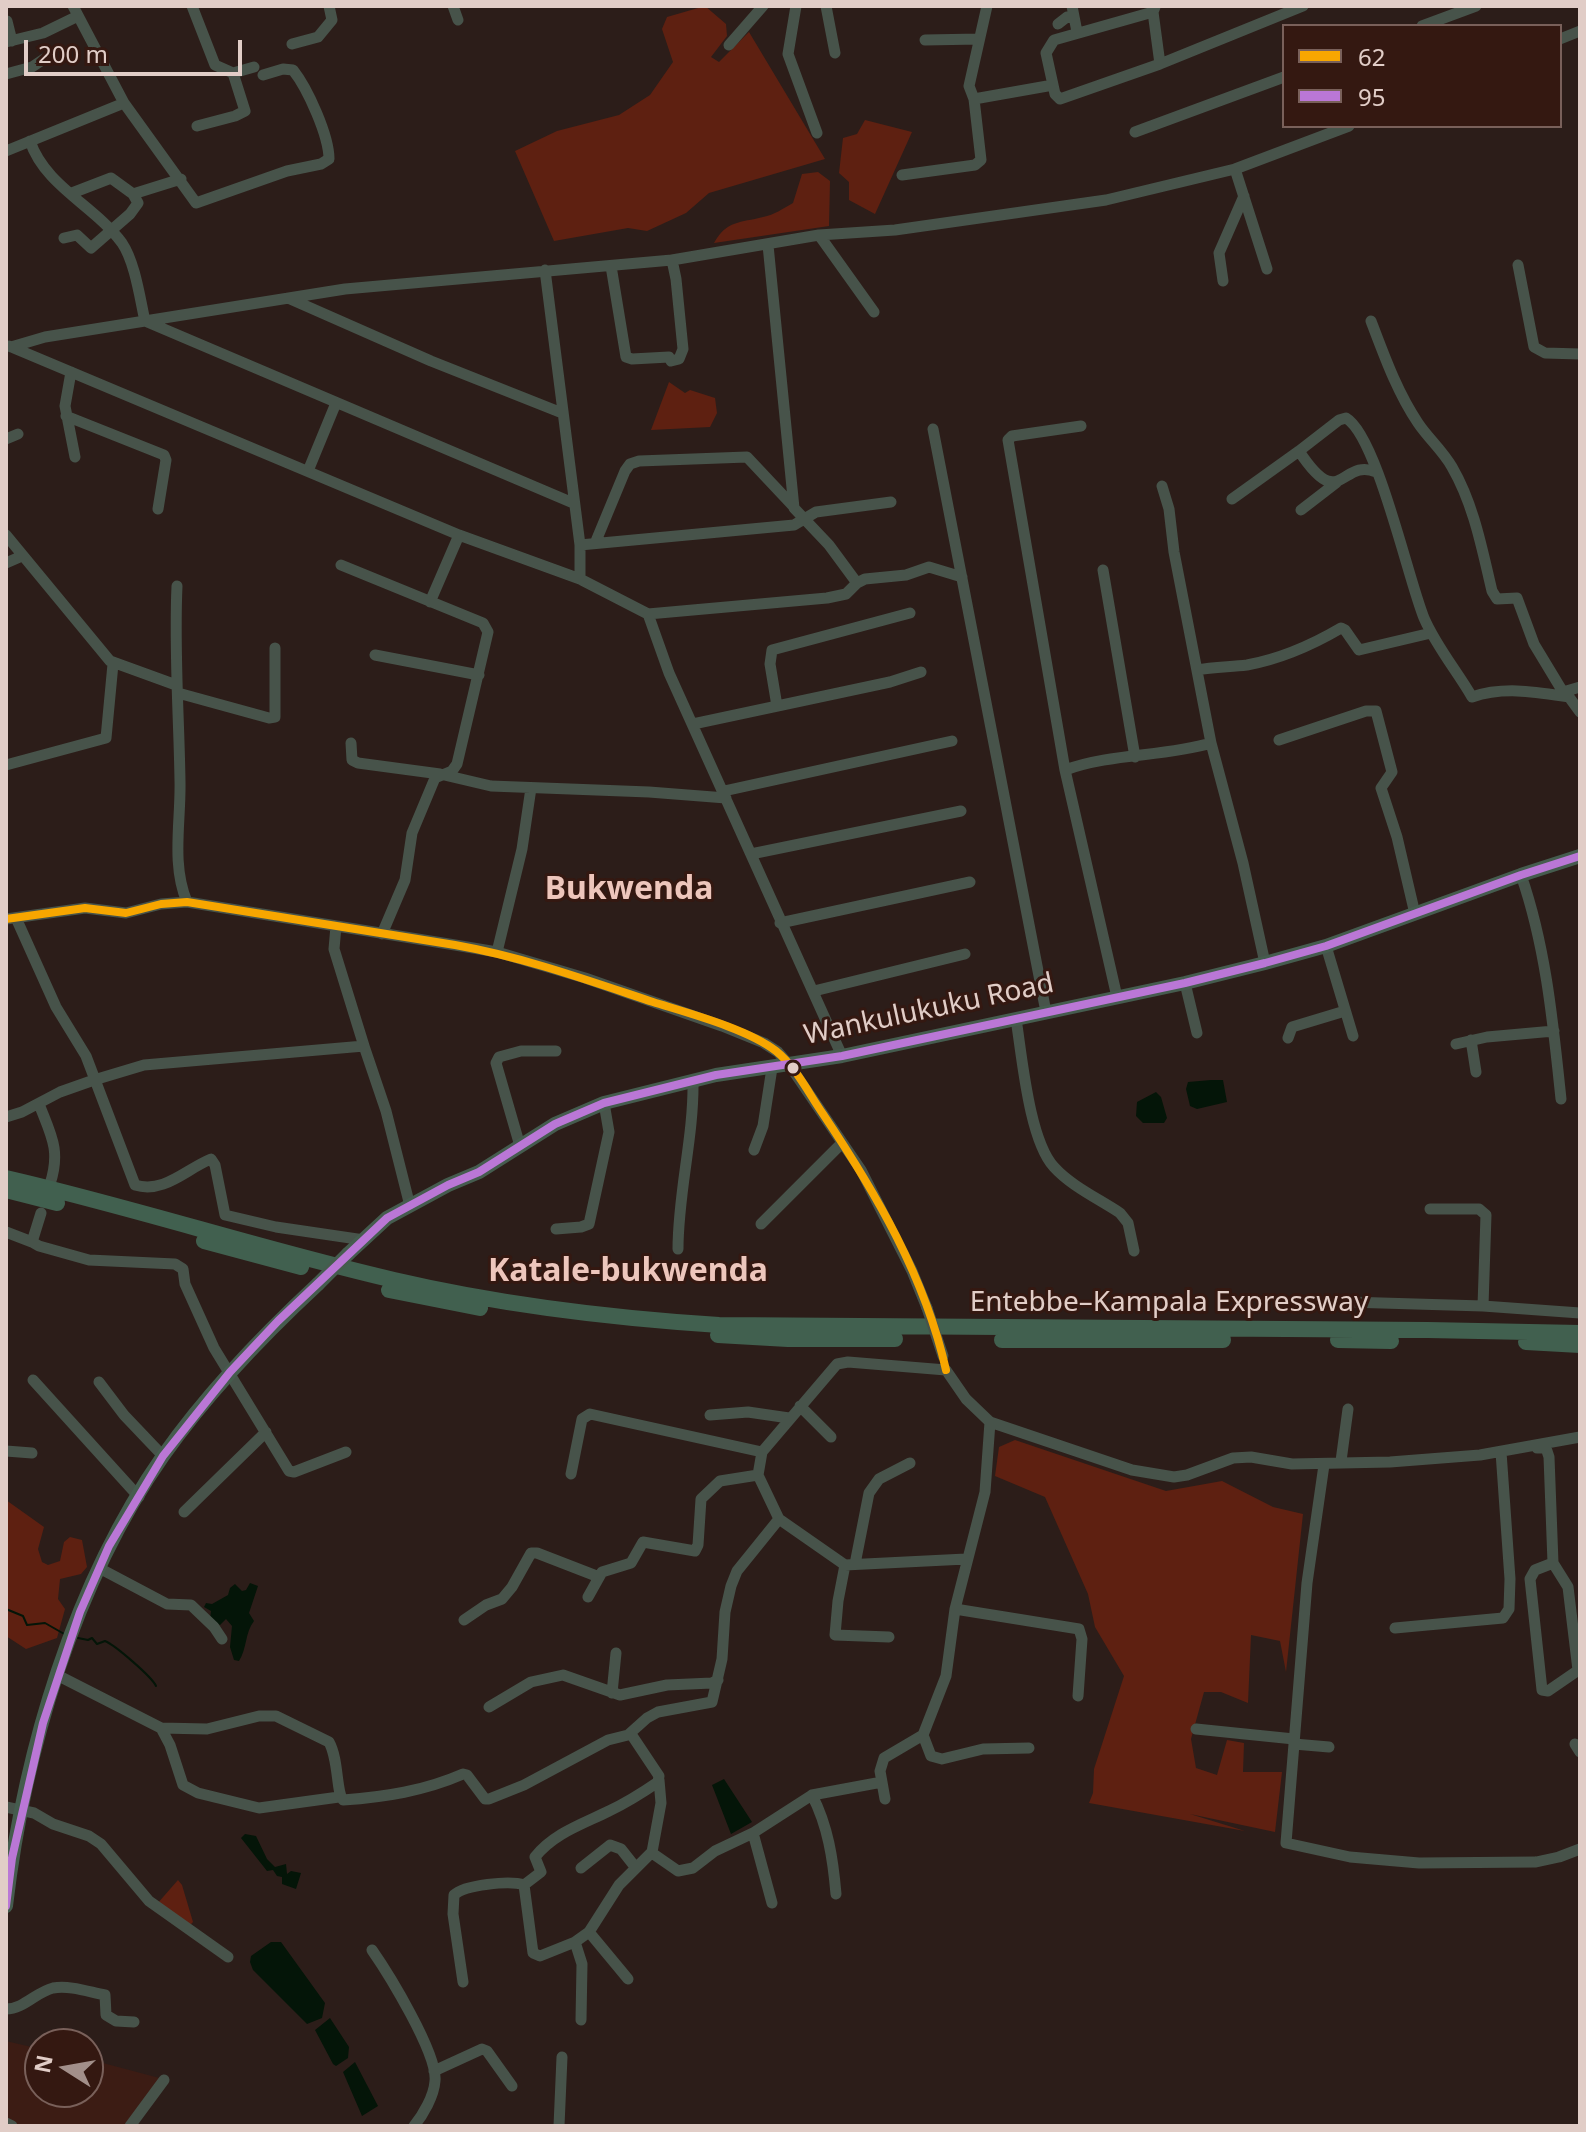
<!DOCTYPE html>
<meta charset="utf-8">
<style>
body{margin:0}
#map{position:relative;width:1586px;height:2132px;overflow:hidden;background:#2c1d19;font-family:"Noto Sans",sans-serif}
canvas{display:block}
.frame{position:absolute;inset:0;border:8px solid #e1cdc7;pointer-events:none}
.legend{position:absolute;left:1282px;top:24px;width:280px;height:104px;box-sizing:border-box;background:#341811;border:2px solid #79605a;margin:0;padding:10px 14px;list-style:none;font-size:24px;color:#e1cdc7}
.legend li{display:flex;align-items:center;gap:16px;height:40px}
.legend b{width:40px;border:2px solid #79605a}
.north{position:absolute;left:24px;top:2028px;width:80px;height:80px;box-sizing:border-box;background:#341811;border:2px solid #79605a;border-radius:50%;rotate:281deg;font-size:22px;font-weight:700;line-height:32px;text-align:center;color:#e1cdc7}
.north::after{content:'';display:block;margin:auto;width:28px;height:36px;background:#a28f8a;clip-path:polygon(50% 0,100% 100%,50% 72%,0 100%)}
.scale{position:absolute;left:24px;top:40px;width:218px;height:36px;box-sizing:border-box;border:4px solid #e1cdc7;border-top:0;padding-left:10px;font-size:24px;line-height:28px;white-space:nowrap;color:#e1cdc7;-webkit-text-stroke:6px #341811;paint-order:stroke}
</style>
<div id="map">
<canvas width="1586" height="2132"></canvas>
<div class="frame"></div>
<ul class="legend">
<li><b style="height:10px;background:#f7a600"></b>62</li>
<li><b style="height:10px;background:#ba77d6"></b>95</li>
</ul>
<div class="north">N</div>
<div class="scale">200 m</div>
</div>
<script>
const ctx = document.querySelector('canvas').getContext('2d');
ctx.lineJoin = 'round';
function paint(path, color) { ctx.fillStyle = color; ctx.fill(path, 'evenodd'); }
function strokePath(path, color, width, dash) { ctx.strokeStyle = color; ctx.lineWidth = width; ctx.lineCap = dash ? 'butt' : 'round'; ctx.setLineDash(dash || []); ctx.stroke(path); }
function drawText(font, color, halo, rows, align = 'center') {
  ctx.font = font + ' "Noto Sans",sans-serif'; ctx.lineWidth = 6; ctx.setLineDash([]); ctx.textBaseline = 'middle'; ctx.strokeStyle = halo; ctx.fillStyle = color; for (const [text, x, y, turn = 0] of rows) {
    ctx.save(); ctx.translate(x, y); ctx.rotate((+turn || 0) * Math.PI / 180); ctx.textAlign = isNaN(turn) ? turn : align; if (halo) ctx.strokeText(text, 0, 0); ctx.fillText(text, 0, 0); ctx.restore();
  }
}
paint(new Path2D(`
 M 6,2041 L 40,2049 L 40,2092 L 88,2092 L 88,2059 L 163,2079 L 125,2126 L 19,2126 L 6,2120 Z`), '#3c1c14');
paint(new Path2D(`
 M 705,6 L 726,24 L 727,36 L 711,57 L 719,62 L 749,32 L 825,159 L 709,193 L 686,213 L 647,231 L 628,228 L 554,241 L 515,151 L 557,131 L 619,115 L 650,95 L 673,62 L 662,29 L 667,17 Z
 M 865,120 L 912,132 L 875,214 L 849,200 L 849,182 L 839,173 L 843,138 L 857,134 Z
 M 818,172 L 830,181 L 829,226 L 714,243 C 727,220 740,223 763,217 C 774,215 784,208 793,203 L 802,174 Z
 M 669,382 L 685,393 L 690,390 L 715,398 L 717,413 L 710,427 L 651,430 Z
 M 1015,1440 L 1166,1491 L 1222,1481 L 1273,1507 L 1303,1514 L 1286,1672 L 1280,1641 L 1251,1635 L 1248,1703 L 1221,1692 L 1204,1692 L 1191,1739 L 1196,1768 L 1217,1775 L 1227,1740 L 1244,1743 L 1243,1772 L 1282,1772 L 1275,1832 L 1190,1814 L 1245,1831 L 1089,1803 L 1093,1793 L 1094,1769 L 1124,1676 L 1095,1627 L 1088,1594 L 1045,1497 L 995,1476 L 999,1447 Z
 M 6,1500 L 44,1527 L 38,1549 L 42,1562 L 48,1565 L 60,1561 L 64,1542 L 70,1537 L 82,1540 L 87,1567 L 81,1574 L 60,1579 L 58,1599 L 65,1609 L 57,1638 L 26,1649 L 6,1636 Z
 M 178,1880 L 182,1885 L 193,1922 L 188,1927 L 157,1904 Z`), '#5e2011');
paint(new Path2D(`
 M 1211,1080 L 1223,1080 L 1227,1102 L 1197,1109 L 1190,1106 L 1186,1089 L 1188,1082 Z
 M 1156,1092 L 1161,1097 L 1167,1118 L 1164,1123 L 1143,1123 L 1136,1116 L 1137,1102 Z
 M 250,1583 L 258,1586 L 249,1613 L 254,1621 C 245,1632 247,1649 239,1661 L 234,1660 L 230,1647 L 232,1626 L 226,1619 L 220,1625 L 210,1619 L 211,1611 L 204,1607 L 206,1603 L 212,1604 L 228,1595 L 230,1588 L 235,1584 L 242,1591 L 246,1590 Z
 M 724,1779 L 752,1822 L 731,1834 L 712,1785 Z
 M 245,1834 L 256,1836 L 267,1859 L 275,1867 L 286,1864 L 287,1874 L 291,1871 L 301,1873 L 296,1889 L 282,1884 L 282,1877 L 277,1876 L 273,1870 L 267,1871 L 241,1838 Z
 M 271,1942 L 281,1942 L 325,2003 L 322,2018 L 307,2024 L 253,1970 L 250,1962 L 251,1956 Z
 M 330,2018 L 349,2047 L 348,2058 L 336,2066 L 333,2064 L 315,2030 Z
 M 355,2062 L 378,2106 L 362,2116 L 343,2072 Z`), '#041508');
strokePath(new Path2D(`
 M 6,1609 L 23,1616 L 27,1625 L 45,1623 L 66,1635
 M 78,1638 L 88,1640 L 92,1638 L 97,1644 L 105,1641 C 115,1645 152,1677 156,1686`), '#041508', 2);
strokePath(new Path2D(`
 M 73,6 L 124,103 L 196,203 L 287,171 L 321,164 L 329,159 C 329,136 308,89 293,70 L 283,69 L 263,75
 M 192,6 L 215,65 L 233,73 L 254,67
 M 453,6 L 458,20
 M 796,6 L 788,54 L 817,133
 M 826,6 L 835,53
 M 1072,6 L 1077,32
 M 1155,7 L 1153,12 L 1160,64
 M 1153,12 L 1054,40 L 1046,53 L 1055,94 L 1060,99 L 1160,64 L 1303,6
 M 7,21 L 12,41
 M 1058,24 L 1067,17 L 1074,18
 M 1422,26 L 1476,6
 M 1560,39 L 1580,31
 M 925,40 L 979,39
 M 6,42 L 43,33 L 78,16
 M 292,44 L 318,37 L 332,20 L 329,6
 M 729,45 L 763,6
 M 6,74 L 32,67 L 44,59
 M 974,99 L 1053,85
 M 197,126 L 235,116 L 245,111 L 233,73
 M 1135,132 L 1284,77
 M 30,141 C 45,186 95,206 122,243 C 135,262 140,299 145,321 L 573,503
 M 6,151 L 124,103
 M 1235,169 L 1267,269
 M 902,175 L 975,165 L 981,160 L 974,99 L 969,86 L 987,6
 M 72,193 L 111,178 L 133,194 L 181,179
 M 819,235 L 874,312
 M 64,238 L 77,235 L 91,248 L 130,214 L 138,203 L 133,194
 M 1518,265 L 1534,347 L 1545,353 L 1580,354
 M 611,266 L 626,357 L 632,359 L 669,357 L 671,361 L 679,359 L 683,349 L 676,279 L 672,260
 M 545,270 L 580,545 L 580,579
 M 1223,281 L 1219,253 L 1244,196
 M 288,298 L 431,361 L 562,413
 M 1371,321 C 1384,355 1397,392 1418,423 C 1428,438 1443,451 1452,467 C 1474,505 1482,549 1492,591 L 1497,599 L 1517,598 L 1534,644 L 1563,692 L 1569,696
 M 9,346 L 459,535 L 580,579 L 648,614 L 669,673 L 842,1056
 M 11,347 L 45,337 L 345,289 L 672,260 L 819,235 L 895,230 L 1106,200 L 1235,169 L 1349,126
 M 71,372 L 65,406 L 75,457
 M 66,416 L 164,455 L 166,460 L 158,509
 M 1081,426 L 1012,436 L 1008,440 L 1065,770 L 1117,997
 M 933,429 L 1046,1012
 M 6,439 L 18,434
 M 308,471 L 336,403
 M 1376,472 C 1341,457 1341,515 1299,451 L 1339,420 L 1346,418 C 1377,436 1408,579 1424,618 C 1436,646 1457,671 1472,697 C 1504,686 1536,692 1569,697 L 1580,712
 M 1232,499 L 1299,451
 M 1301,510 L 1336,483
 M 6,535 L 110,661 L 176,685
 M 596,541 L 625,471 L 630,464 L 639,461 L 747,457 L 794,507
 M 580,545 L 794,525 L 816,512 L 891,502
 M 6,563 L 22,556
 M 341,565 L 483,623 L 488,632 L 457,764 L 452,771 L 435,778 L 412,833 L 405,880 L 382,934
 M 1103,570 L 1135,757
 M 857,583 L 865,579 L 906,575 L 929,567 L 962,577
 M 177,586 C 174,651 179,716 180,781 C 181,821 171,864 187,902
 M 430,602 L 459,535
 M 648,614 L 827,598 L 846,594 L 857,583 L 829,545 L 794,508 L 768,245
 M 375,655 L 479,675
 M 1197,670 C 1213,667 1230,667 1247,665 C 1280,659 1312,645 1341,628 L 1345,630 L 1359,650 L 1431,633
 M 1563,692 L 1580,687
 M 178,693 L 269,718 L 275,717 L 275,648
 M 777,706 L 770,664 L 772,650 L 910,613
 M 693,724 L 890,682 L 921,672
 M 1279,740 L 1366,711 L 1376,711 L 1392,772 L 1381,788 L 1397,837 L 1415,914
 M 351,743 L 352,760 L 358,763 L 440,774 L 491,786 L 649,792 L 726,798
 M 1211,743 L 1243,863 L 1265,963
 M 6,765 L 106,738 L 113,664
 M 1065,770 C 1111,753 1164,757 1211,743 L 1174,552 L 1169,509 L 1162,486
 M 724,791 L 952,741
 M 751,854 L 961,811
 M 1521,875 C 1546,947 1553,1023 1561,1099
 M 16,918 L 56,1007 L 86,1056 L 135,1185 C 164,1194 186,1169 211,1159 L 215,1165 L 225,1215 L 276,1227 L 364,1240
 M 6,919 L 85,908 L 126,913 L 161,904 L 187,902 L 455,945 L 497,952 L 585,978 L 722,1026 L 764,1043 L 778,1052 L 790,1066 L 861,1170 L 912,1271 L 927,1308
 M 780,923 L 970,882
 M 1326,946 L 1353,1036
 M 497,952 L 522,849 L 531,788
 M 1185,983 L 1197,1033
 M 814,991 L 965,954
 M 1016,1019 C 1022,1056 1029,1140 1054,1167 C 1071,1186 1099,1199 1120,1213 L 1128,1223 L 1134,1251
 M 1288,1038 L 1292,1027 L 1345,1011
 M 1471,1040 L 1476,1072
 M 1456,1044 L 1487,1037 L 1554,1031
 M 364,1046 L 386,1111 L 410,1206
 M 39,1104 C 51,1135 61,1150 50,1184
 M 6,1117 L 22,1112 L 60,1092 L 94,1080 L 144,1065 L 364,1046 L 334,949 L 336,926
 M 520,1146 L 496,1063 L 499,1057 L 521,1051 L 556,1051
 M 754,1150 L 763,1126 L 772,1068
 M 1430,1209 L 1479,1209 L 1486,1215 L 1483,1306
 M 41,1213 L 32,1242 L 39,1246 L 89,1260 L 175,1264 L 183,1269 L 185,1284 L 214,1348 L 289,1471 L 294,1472 L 346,1452
 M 761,1224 L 842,1143
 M 556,1229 L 581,1227 L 589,1224 L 609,1132 L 604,1103
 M 6,1232 L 32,1242
 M 678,1249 C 678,1192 694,1137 693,1080
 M 1304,1304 L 1348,1302 L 1483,1306 L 1580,1313
 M 33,1380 L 139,1497
 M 99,1382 L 124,1415 L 163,1456
 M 800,1406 L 831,1437
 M 710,1415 L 748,1412 L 789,1418
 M 1537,1448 L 1546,1448 L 1549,1457 L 1553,1563 L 1535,1570 L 1530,1579 L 1542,1690 L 1548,1691 L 1580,1669
 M 6,1451 L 32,1453
 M 1341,1461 L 1348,1409
 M 1324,1465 L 1307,1583 L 1286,1843 L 1350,1857 L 1419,1863 L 1536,1862 L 1559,1857 L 1580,1849
 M 571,1474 L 582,1419 L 590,1414 L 762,1452
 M 184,1512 L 266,1432
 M 966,1559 L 845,1565 L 779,1519 L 758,1475 L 762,1452 L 837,1364 L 848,1362 L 946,1370 L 966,1399 L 990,1422 L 1132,1470 L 1174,1477 L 1187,1475 L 1233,1458 L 1251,1457 L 1292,1464 L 1390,1462 L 1480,1455 L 1580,1437
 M 1553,1563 L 1568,1587 L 1578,1670
 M 855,1564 L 869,1493 L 879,1479 L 910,1463
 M 845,1565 L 838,1601 L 835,1635 L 889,1637
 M 99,1568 L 167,1604 L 191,1605 L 214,1627 L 222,1639
 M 588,1597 L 602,1572 L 631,1563 L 643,1542 L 695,1551 L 698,1545 L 701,1499 L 720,1481 L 758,1475
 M 955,1609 L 1079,1629 L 1082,1639 L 1078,1696
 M 464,1620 L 486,1605 L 502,1599 L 512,1587 L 531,1553 L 537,1553 L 599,1577
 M 1395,1628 L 1503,1618 L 1509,1609 L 1510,1579 L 1501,1452
 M 57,1675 L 161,1728 L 170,1745 L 183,1785 L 198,1793 L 259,1808 L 339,1797
 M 612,1693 L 616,1653
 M 489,1707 L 531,1682 L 563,1675 L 620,1695 L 667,1685 L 712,1683 L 718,1680
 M 161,1728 L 207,1729 L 259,1716 L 276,1716 L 329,1742 C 339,1760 336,1792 343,1800 C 385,1797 424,1791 463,1774 L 467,1775 L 485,1799 L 489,1799 L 524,1785 L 608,1740 L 628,1735 L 647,1718 L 658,1712 L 712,1702 L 722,1659 L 725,1612 L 731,1586 L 737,1571 L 779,1519
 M 1196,1729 L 1294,1739
 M 923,1735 L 931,1756 L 942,1759 L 983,1749 L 1029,1748
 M 1294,1744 L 1329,1747
 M 1575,1744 L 1580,1752
 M 812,1795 C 828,1826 833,1859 836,1894
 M 885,1799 L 880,1771 L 884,1758 L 923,1735 L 946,1676 L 955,1609 L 985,1492 L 990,1422
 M 6,1807 L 34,1813 L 53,1824 L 89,1836 L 101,1844 L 149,1901 L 228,1957
 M 753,1833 L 812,1795 L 882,1782
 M 652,1853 L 678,1871 L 693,1868 L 715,1851 L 753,1833 L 772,1903
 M 581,1868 L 610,1845 L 621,1849 L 636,1868
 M 524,1885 L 533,1953 L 540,1956 L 575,1942 L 589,1932 L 619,1885 L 652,1852 L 661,1803 L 659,1780
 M 589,1932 L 628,1979
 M 575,1942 L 582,1964 L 581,2020
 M 372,1950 C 388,1973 438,2054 435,2081 C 434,2096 423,2115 414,2126
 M 463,1982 L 453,1914 L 454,1895 C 464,1885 510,1880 524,1885 L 541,1872 L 535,1857 C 554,1833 583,1824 609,1811 C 626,1803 642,1793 658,1782 L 659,1776 L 631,1734
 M 6,2009 C 24,2009 36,1992 53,1988 C 70,1985 89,1992 105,1995 L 106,2015 L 116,2021 L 134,2022
 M 434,2071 L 482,2049 L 487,2051 L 512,2086
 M 6,2123 L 12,2126
 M 130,2126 L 164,2080
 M 559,2126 L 562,2057`), '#47534a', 11);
strokePath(new Path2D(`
 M 348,1254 L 387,1218 L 448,1185 L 479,1172 L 555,1124 L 604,1103 L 716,1075 L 842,1056 L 1185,983 L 1265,963 L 1326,946 L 1521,875 L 1580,856
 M 6,1906 C 24,1752 74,1583 163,1456 C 208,1392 262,1336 318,1284`), '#455c4e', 14);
strokePath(new Path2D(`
 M 6,1178 C 136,1208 264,1250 394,1280 C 501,1305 610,1318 719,1325 L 1428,1330 L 1580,1333
 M 6,1190 L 57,1203
 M 204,1241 L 301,1267
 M 389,1290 L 480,1308
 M 718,1335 L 788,1339 L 895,1339
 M 1002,1340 L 1223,1340
 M 1338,1340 L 1391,1341
 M 1526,1342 L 1580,1345`), '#41604f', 16);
strokePath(new Path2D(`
 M 927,1308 L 943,1356`), '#47534a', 11);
strokePath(new Path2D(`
 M 318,1284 L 348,1254`), '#455c4e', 14);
strokePath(new Path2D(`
 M 6,919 L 85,908 L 126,913 L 161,904 L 187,902 L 455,945 C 523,957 587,980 653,1002 C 688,1013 748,1029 776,1051 C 796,1067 809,1094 823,1114 C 876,1193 925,1277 946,1370`), '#f7a600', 8);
strokePath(new Path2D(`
 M 6,1906 L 12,1858 L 43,1723 L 80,1612 L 109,1546 L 163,1456 L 230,1372 L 278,1321 L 387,1218 L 448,1185 L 479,1172 L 555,1124 L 604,1103 L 716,1075 L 842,1056 L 1185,983 L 1265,963 L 1326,946 L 1521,875 L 1580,856`), '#ba77d6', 8);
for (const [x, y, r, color] of [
 [793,1068,7,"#e1cdc7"]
]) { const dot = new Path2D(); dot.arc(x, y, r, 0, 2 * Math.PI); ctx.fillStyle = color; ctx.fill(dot); strokePath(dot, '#341811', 3); }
drawText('28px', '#e1cdc7', '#341811', [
 ["Wankulukuku Road",929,1010,-12],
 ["Entebbe–Kampala Expressway",1169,1303]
]);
drawText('bold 32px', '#edc6bc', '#341811', [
 ["Bukwenda",629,890],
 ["Katale-bukwenda",628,1272]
]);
</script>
